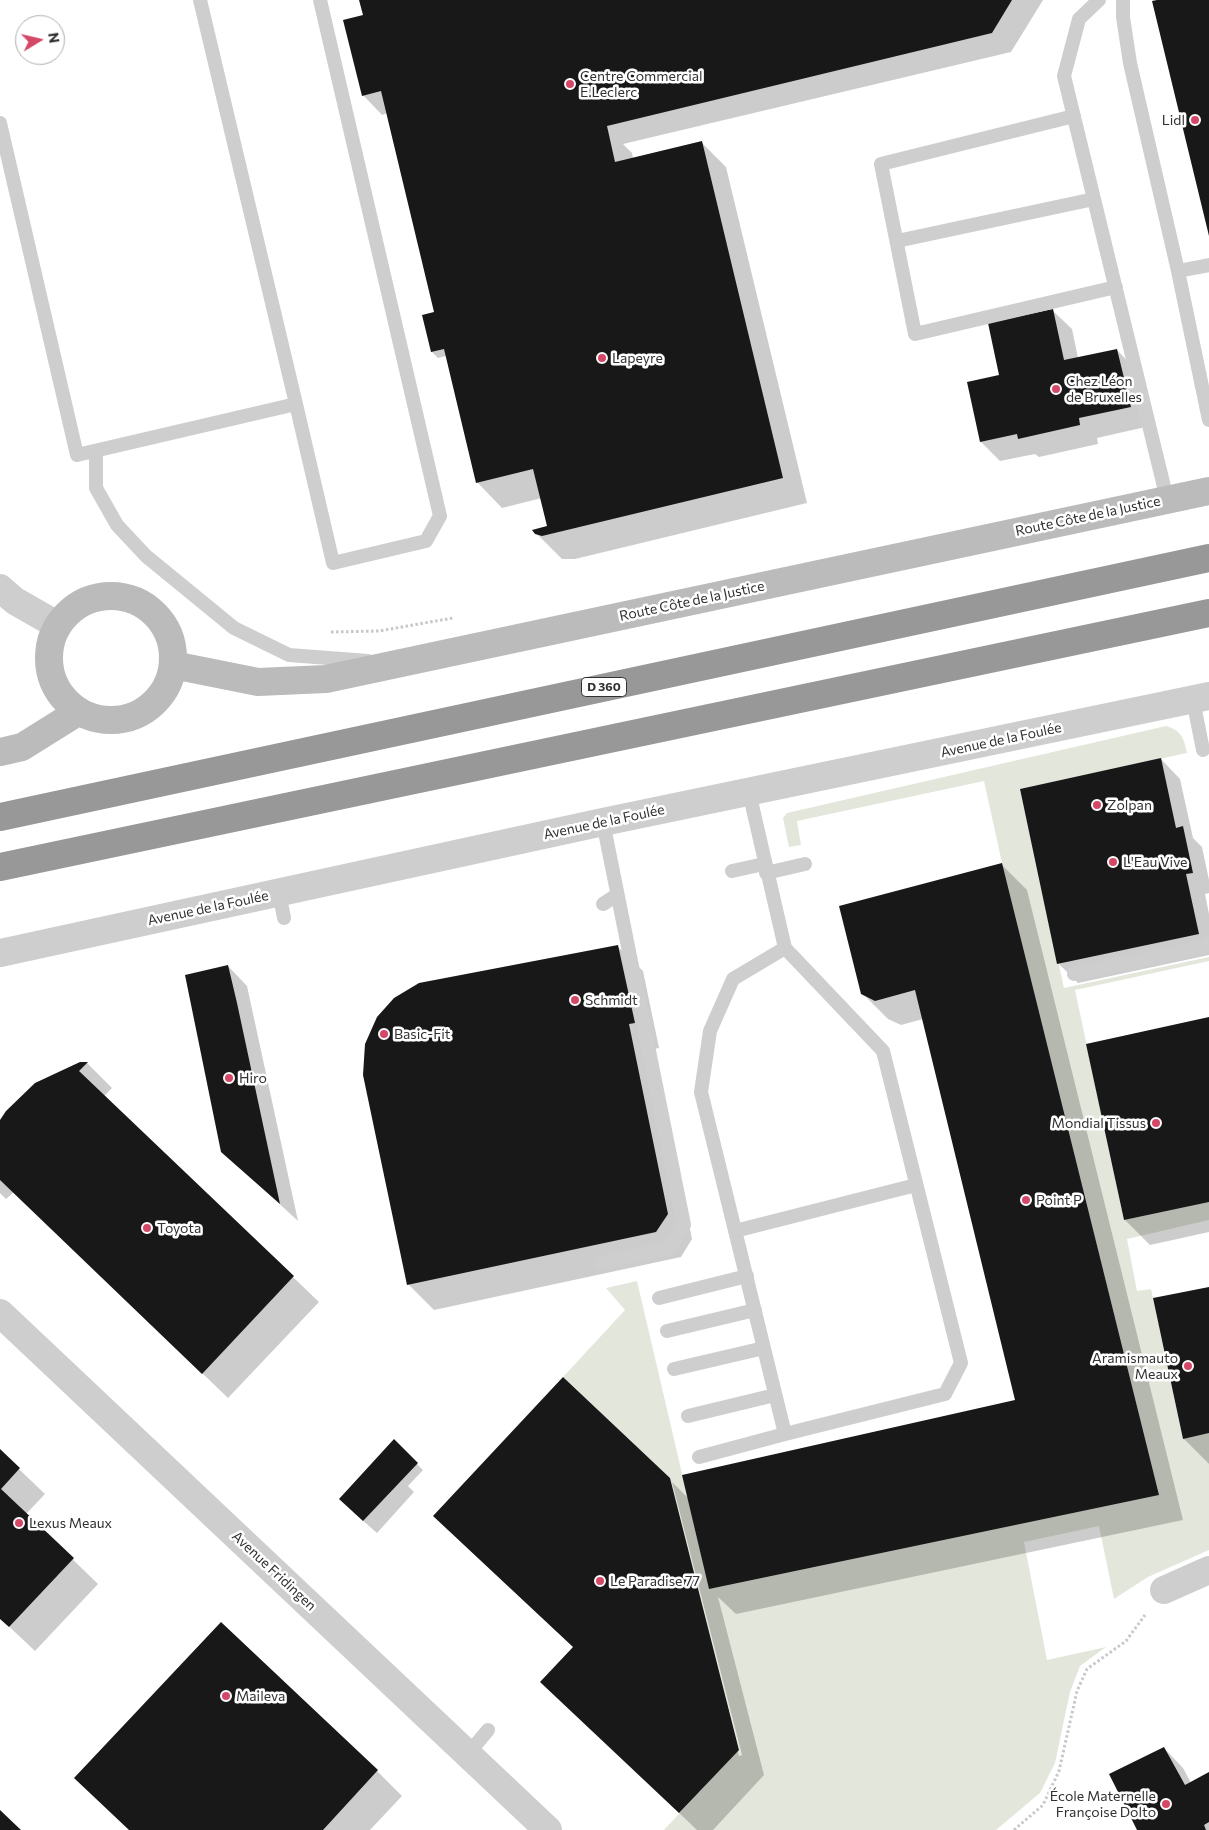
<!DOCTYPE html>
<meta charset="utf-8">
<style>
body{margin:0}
#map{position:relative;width:1209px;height:1830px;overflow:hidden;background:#fff;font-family:Commissioner,sans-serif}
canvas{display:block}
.north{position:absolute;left:15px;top:15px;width:50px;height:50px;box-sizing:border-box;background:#fff;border:1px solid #adadad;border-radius:50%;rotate:81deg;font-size:14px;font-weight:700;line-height:20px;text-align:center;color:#313131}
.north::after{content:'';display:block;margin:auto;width:18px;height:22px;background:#d44867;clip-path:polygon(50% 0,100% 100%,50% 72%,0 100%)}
</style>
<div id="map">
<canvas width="1209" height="1830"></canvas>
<div class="north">N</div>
</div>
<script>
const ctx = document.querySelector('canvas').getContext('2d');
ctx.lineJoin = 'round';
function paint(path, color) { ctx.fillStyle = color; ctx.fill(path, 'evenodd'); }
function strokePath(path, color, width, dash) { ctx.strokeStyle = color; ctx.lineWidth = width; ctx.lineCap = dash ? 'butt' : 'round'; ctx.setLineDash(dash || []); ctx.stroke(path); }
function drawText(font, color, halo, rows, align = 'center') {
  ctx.font = font + ' Commissioner,sans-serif'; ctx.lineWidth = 5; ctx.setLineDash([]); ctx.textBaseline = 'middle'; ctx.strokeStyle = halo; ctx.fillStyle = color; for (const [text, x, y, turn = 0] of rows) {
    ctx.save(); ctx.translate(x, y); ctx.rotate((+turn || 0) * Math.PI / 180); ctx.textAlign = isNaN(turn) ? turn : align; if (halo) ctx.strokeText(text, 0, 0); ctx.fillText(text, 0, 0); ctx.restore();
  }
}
paint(new Path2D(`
 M 1166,726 C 1181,730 1184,738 1187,753 L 1020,789 L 1064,988 L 1209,957 L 1209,961 L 1075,990 L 1124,1220 L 1209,1202 L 1209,1220 L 1127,1239 L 1137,1291 L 1151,1289 L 1183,1439 L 1209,1433 L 1209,1550 L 1148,1577 L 1114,1599 L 1099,1526 L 1024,1542 L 1047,1660 L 1106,1647 L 1080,1666 L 1070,1692 L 1055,1763 L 1040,1793 L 996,1830 L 664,1830 L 739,1749 L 670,1478 L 563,1377 L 625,1310 L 606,1288 L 637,1281 L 709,1589 L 1159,1495 L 1002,863 L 984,781 L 797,821 L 801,845 L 789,847 L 783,818 L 787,813 Z`), '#e3e7db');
paint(new Path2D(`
 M 361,0 L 1043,0 L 1011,52 L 623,144 L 632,153 L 633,158 L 701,142 L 726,167 L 807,503 L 575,559 L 562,559 L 536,533 L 549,527 L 542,498 L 502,508 L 477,482 L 446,356 L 438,358 L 432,352 L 436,313 L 388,113 L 382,115 L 363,95 L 365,19 Z
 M 1052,310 L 1072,329 L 1078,358 L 1117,350 L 1136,370 L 1150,426 L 1097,438 L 1098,444 L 1039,457 L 1035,454 L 1000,461 L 981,442 L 968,383 L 1000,376 Z
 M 1161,759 L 1180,779 L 1193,838 L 1202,847 L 1209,880 L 1209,893 L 1205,894 L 1209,914 L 1209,955 L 1078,983 L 1059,964 Z
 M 1002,865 L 1027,890 L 1183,1520 L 736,1614 L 718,1597 L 764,1775 L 713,1830 L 697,1830 L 542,1682 L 574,1648 L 669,1478 L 739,1756 L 742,1755 L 672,1482 L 689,1499 L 1017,1401 L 923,1019 L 901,1025 L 888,1019 L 863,994 Z
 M 617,946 L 643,971 L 659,1048 L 654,1049 L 692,1239 L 681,1257 L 434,1310 L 408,1284 Z
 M 228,966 L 247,986 L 298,1221 L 222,1151 Z
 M 1209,1018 L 1209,1232 L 1150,1245 L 1125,1220 Z
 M 87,1063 L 112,1088 L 104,1096 L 319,1302 L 228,1398 L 14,1192 L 6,1199 L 0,1193 L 0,1122 L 35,1084 L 55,1074 Z
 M 1209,1288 L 1209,1464 L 1184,1439 Z
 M 394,1441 L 423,1470 L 408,1486 L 414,1492 L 377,1533 L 353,1512 Z
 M 0,1451 L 45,1494 L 26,1514 L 98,1584 L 35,1651 L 0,1618 Z
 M 1164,1748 L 1183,1768 L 1191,1783 L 1209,1774 L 1209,1830 L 1139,1830 Z
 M 377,1771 L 402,1796 L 370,1830 L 130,1830 Z`), '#0003');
paint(new Path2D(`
 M 359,0 L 1012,0 L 992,33 L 607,126 L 615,162 L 702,141 L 783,478 L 542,536 L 535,534 L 532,530 L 547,526 L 533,469 L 476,483 L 444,349 L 431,352 L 422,315 L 434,312 L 381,91 L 362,96 L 343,20 L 363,15 Z
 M 1157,0 L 1209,0 L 1209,236 L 1152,1 Z
 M 1053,309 L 1064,360 L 1117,349 L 1131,407 L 1079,418 L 1080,425 L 1018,439 L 1017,434 L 980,442 L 967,382 L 999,375 L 988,323 Z
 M 1161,758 L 1176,828 L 1183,826 L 1193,873 L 1186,874 L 1199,934 L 1057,964 L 1020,789 Z
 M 1002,863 L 1159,1495 L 709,1589 L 682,1475 L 1015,1400 L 915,990 L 875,1001 L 861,994 L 839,906 Z
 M 618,945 L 635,1023 L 629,1024 L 668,1214 L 656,1232 L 407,1285 L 363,1075 L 365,1044 L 377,1017 L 394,998 L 419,983 Z
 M 228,965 L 237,1003 L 280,1204 L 221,1152 L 185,975 Z
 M 1209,1017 L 1209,1202 L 1124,1220 L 1086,1044 Z
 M 80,1062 L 88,1062 L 79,1071 L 294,1276 L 202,1374 L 0,1180 L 0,1120 L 6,1111 L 35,1083 Z
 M 1209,1287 L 1209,1433 L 1183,1439 L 1153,1298 Z
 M 563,1377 L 670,1478 L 739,1750 L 679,1813 L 540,1682 L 573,1647 L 433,1516 Z
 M 394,1439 L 418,1463 L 363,1521 L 339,1499 Z
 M 0,1449 L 20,1468 L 1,1489 L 74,1558 L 9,1627 L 0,1619 Z
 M 221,1622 L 378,1770 L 323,1830 L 129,1830 L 74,1778 Z
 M 1164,1747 L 1185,1785 L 1209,1772 L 1209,1822 L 1204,1825 L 1206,1830 L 1137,1830 L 1109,1774 Z
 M 0,1810 L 21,1830 L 0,1830 Z`), '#181818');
strokePath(new Path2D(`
 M 331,632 L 379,631 L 453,618
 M 1014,1830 L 1043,1805 L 1059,1771 L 1077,1691 L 1087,1669 L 1126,1641 L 1145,1615`), '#c8c8c8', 3, [2.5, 2.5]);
strokePath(new Path2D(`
 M 200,0 L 296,404
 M 1099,0 L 1079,19 L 1064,76 L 1167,499
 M 1123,0 L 1123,17 L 1130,63 L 1178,271
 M 1074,116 L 881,164 L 915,334 L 1116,287
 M 0,123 L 77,455 L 296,404 L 333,563 L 426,541 L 440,516 L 320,0
 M 897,241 L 1094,199
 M 1209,265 L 1178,271 L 1209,420
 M 96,451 L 96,488 L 117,525 L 146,556 L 234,628 L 289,655 L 368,661
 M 1193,700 L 1203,750
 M 749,792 L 785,948 L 883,1051 L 961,1363 L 945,1394 L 785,1434 L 701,1092 L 710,1031 L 733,979 L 785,948
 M 732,871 L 764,864
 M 766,873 L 805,864
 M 279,892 L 284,918
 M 603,904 L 617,895
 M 1074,974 L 1203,947 L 1209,943
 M 735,1231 L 916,1185
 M 601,1263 L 668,1248 L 684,1225 L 603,822
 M 659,1298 L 747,1276
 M 667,1331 L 755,1310
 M 674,1369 L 764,1348
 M 688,1416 L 775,1395
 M 699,1457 L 785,1434
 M 468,1754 L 488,1730`), '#cecece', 14);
strokePath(new Path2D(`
 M 0,588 L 15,601 L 57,625
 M 0,953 L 603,822 L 1209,696
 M 0,1313 L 548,1830
 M 1164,1590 L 1209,1570`), '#cecece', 28);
strokePath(new Path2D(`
 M49 658a62 62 0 1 1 124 0a62 62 0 1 1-124 0Z
 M 173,665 L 258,682 L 326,679 L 1209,491
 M 0,752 L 22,747 L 78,712`), '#bbb', 28);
strokePath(new Path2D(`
 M 0,817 L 1209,558
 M 0,867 L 1209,613`), '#989898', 28);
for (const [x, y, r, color] of [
 [570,84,5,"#d44867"],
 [1195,120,5,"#d44867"],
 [602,358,5,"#d44867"],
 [1056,389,5,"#d44867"],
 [1097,805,5,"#d44867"],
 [1113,862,5,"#d44867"],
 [575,1000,5,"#d44867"],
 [384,1034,5,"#d44867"],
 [229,1078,5,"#d44867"],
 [1156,1123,5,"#d44867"],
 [1026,1200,5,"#d44867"],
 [147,1228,5,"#d44867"],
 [1188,1366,5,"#d44867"],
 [19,1523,5,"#d44867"],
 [600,1581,5,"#d44867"],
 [226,1696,5,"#d44867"],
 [1166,1804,5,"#d44867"]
]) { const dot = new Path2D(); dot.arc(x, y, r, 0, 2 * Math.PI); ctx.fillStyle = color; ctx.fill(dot); strokePath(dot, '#fff', 2); }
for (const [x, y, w] of [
 [604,687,45]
]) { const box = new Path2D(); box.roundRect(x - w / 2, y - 9.5, w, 19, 4); ctx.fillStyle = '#fff'; ctx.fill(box); strokePath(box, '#313131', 1); }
drawText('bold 12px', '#313131', null, [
 ["D 360",604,687]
]);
drawText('14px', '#313131', '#fff', [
 ["Centre Commercial",580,76],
 ["E.Leclerc",580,92],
 ["Lidl",1185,120,"right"],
 ["Lapeyre",612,358],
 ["Chez Léon",1066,381],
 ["de Bruxelles",1066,397],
 ["Zolpan",1107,805],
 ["L'Eau Vive",1123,862],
 ["Schmidt",585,1000],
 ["Basic-Fit",394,1034],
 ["Hiro",239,1078],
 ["Mondial Tissus",1146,1123,"right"],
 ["Point P",1036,1200],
 ["Toyota",157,1228],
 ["Aramismauto",1178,1358,"right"],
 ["Meaux",1178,1374,"right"],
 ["Lexus Meaux",29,1523],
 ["Le Paradise 77",610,1581],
 ["Maileva",236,1696],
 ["École Maternelle",1156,1796,"right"],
 ["Françoise Dolto",1156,1812,"right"]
], 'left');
drawText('14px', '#313131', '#fff', [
 ["Route Côte de la Justice",1088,516,-12],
 ["Route Côte de la Justice",692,601,-12],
 ["Avenue de la Foulée",1001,740,-12],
 ["Avenue de la Foulée",604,822,-12],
 ["Avenue de la Foulée",208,908,-12],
 ["Avenue Fridingen",274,1571,43]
]);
</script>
